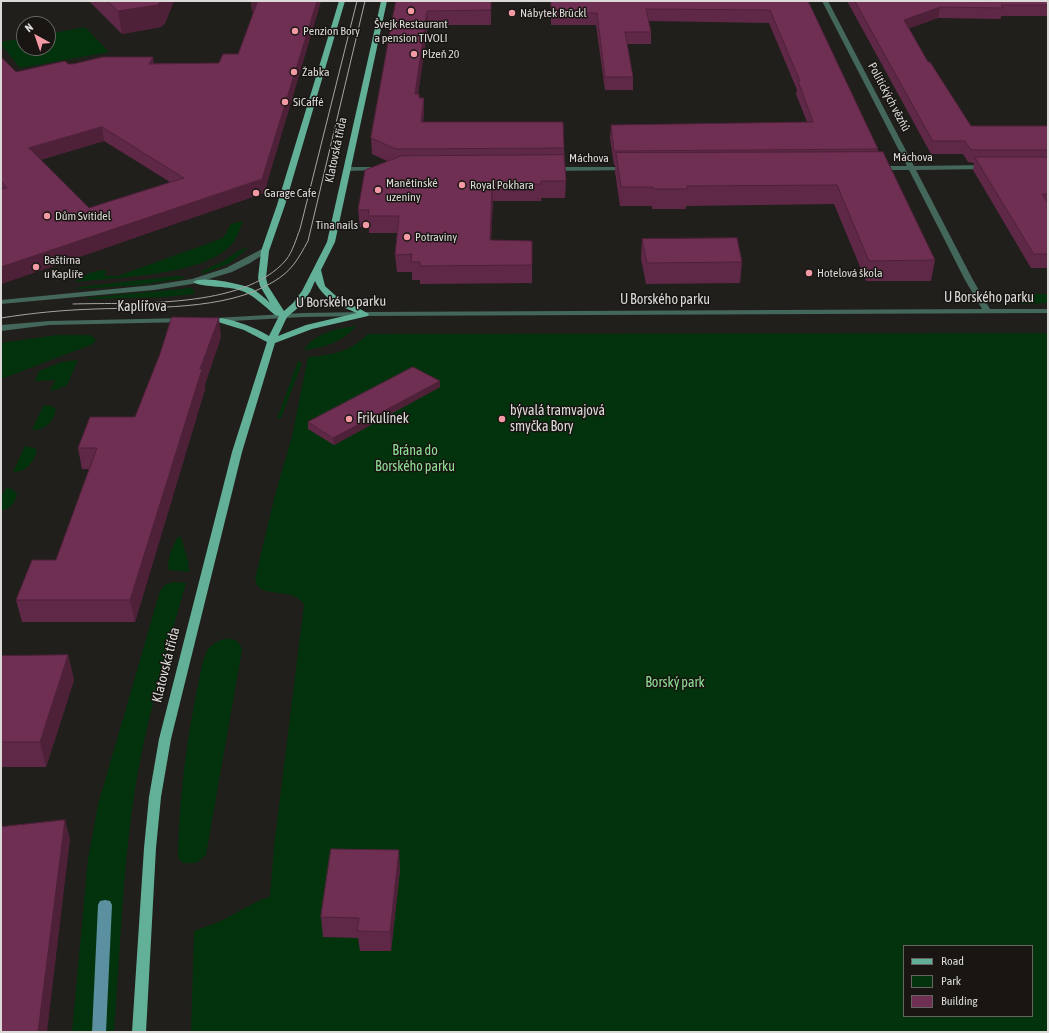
<!DOCTYPE html>
<meta charset="utf-8">
<style>
body{margin:0}
#map{position:relative;width:1049px;height:1033px;overflow:hidden;background:#211f1b;font-family:"Asap Condensed",sans-serif}
canvas{display:block}
.frame{position:absolute;inset:0;border:2px solid #dcdad8;pointer-events:none}
.legend{position:absolute;left:903px;top:945px;width:130px;height:72px;box-sizing:border-box;background:#181512;border:1px solid #666461;margin:0;padding:5px 7px;list-style:none;font-size:12px;color:#dcdad8}
.legend li{display:flex;align-items:center;gap:8px;height:20px}
.legend b{width:20px;border:1px solid #666461}
.north{position:absolute;left:16px;top:16px;width:40px;height:40px;box-sizing:border-box;background:#181512;border:1px solid #666461;border-radius:50%;rotate:320deg;font-size:11px;font-weight:700;line-height:16px;text-align:center;color:#dcdad8}
.north::after{content:'';display:block;margin:auto;width:14px;height:18px;background:#f49aa4;clip-path:polygon(50% 0,100% 100%,50% 72%,0 100%)}
</style>
<div id="map">
<canvas width="1049" height="1033"></canvas>
<div class="frame"></div>
<ul class="legend">
<li><b style="height:5px;background:#62b098"></b>Road</li>
<li><b style="height:11px;background:#02330c"></b>Park</li>
<li><b style="height:11px;background:#6f2f52"></b>Building</li>
</ul>
<div class="north">N</div>
</div>
<script>
const ctx = document.querySelector('canvas').getContext('2d');
ctx.lineJoin = 'round';
function paint(path, color) { ctx.fillStyle = color; ctx.fill(path, 'evenodd'); }
function strokePath(path, color, width, dash) { ctx.strokeStyle = color; ctx.lineWidth = width; ctx.lineCap = dash ? 'butt' : 'round'; ctx.setLineDash(dash || []); ctx.stroke(path); }
function drawText(font, color, halo, rows, align = 'center') {
  ctx.font = font + ' "Asap Condensed",sans-serif'; ctx.lineWidth = 3; ctx.setLineDash([]); ctx.textBaseline = 'middle'; ctx.strokeStyle = halo; ctx.fillStyle = color; for (const [text, x, y, turn = 0] of rows) {
    ctx.save(); ctx.translate(x, y); ctx.rotate((+turn || 0) * Math.PI / 180); ctx.textAlign = isNaN(turn) ? turn : align; if (halo) ctx.strokeText(text, 0, 0); ctx.fillText(text, 0, 0); ctx.restore();
  }
}
paint(new Path2D(`
 M 85,27 L 109,52 L 20,68 L 1,44 L 1,42 L 24,38 L 24,48 L 48,48 L 48,34 Z
 M 243,221 C 240,229 237,238 231,245 C 203,276 116,277 75,282 C 79,276 101,268 107,271 L 104,276 L 118,276 L 223,238 L 231,224 Z
 M 249,247 L 230,263 L 202,274 L 202,271 L 222,262 L 240,250 Z
 M 178,276 L 187,278 L 139,285 L 77,289 L 80,287 Z
 M 192,288 L 195,294 L 164,297 L 88,299 L 85,298 Z
 M 1023,294 L 1048,294 L 1048,303 L 1021,304 L 1019,298 Z
 M 356,326 C 343,342 323,348 304,350 C 316,332 336,329 356,326 Z
 M 1048,333 L 1048,1032 L 191,1032 L 194,931 L 221,921 L 260,900 L 270,897 L 274,846 L 304,605 C 293,584 259,602 255,579 L 276,491 L 292,437 L 308,357 C 332,355 350,352 368,334 ZM 904,946 L 1032,946 L 1032,1016 L 904,1016 Z
 M 57,335 L 91,335 L 96,340 L 93,344 L 1,379 L 1,343 Z
 M 78,360 L 67,385 L 58,389 L 50,391 L 55,380 L 35,381 L 39,371 L 62,362 Z
 M 298,361 L 302,363 L 281,418 L 277,419 Z
 M 49,405 L 56,409 C 54,422 45,430 32,430 L 43,406 Z
 M 25,446 L 34,448 L 37,450 C 34,462 26,472 13,472 Z
 M 6,488 L 13,489 L 17,495 C 14,504 11,508 1,511 L 1,498 Z
 M 178,537 L 181,537 L 188,561 L 189,572 L 169,570 C 166,561 173,545 178,537 Z
 M 174,582 L 186,583 C 169,642 152,701 140,761 C 123,849 121,943 114,1032 L 72,1032 L 88,859 L 98,805 L 160,591 L 165,585 Z
 M 224,639 C 233,638 239,640 242,650 L 206,855 L 196,863 L 183,863 L 178,858 C 179,800 186,742 198,685 C 201,673 202,659 208,649 C 212,644 218,641 224,639 Z`), '#02330c');
paint(new Path2D(`
 M 105,900 L 110,901 L 112,905 L 106,1032 L 92,1032 L 98,905 L 100,901 Z`), '#5a909f');
paint(new Path2D(`
 M 822,1 L 828,1 L 914,166 L 986,165 L 989,167 L 986,169 L 916,170 L 973,280 L 990,309 L 1048,309 L 1048,313 L 365,316 L 303,317 L 215,322 L 211,320 L 215,318 L 303,313 L 365,312 L 982,309 L 965,280 L 909,170 L 877,170 L 874,168 L 877,166 L 907,166 Z
 M 379,167 L 381,168 L 381,170 L 347,171 L 344,169 L 347,167 Z
 M 629,167 L 632,169 L 631,170 L 553,171 L 550,169 L 553,167 Z
 M 262,249 L 265,249 L 269,251 L 250,263 L 232,272 L 192,284 L 154,290 L 1,304 L 1,300 L 154,285 L 192,279 L 226,268 Z
 M 185,318 L 189,320 L 188,322 L 49,325 L 1,331 L 1,325 L 49,321 Z`), '#43675b');
paint(new Path2D(`
 M 339,1 L 345,1 L 285,205 L 269,251 L 266,278 L 268,286 L 284,311 L 293,303 L 302,291 L 327,242 L 381,1 L 387,1 L 335,242 L 321,270 L 325,286 L 336,296 L 369,314 L 368,316 L 312,329 L 275,343 L 242,452 L 171,739 L 161,797 L 156,848 L 146,1032 L 132,1032 L 144,848 L 149,797 L 159,739 L 232,452 L 267,342 L 244,330 L 218,322 L 217,320 L 221,318 C 238,321 254,327 269,336 L 279,316 L 275,315 C 264,306 253,294 239,290 C 229,286 198,287 193,282 C 201,275 243,284 253,289 C 259,293 265,298 270,303 L 260,286 L 258,278 L 261,251 L 277,205 ZM 315,281 C 323,299 340,306 357,313 L 306,325 L 278,336 L 287,317 L 299,307 L 310,292 Z`), '#62b098');
strokePath(new Path2D(`
 M 73,304 C 134,302 243,310 286,260 C 293,251 296,239 300,229 L 357,1
 M 1,318 C 32,313 63,310 95,309 C 149,307 226,311 273,282 C 292,271 298,259 308,241 L 365,1`), '#a7a5a2', 1);
paint(new Path2D(`
 M 89,1 L 174,1 L 165,23 L 161,27 L 122,34 Z
 M 251,1 L 321,1 L 264,193 L 1,284 L 1,57 L 16,72 L 68,64 L 219,63 L 238,54 L 254,12 L 252,12 ZM 104,141 L 170,182 L 89,208 L 40,160 Z
 M 491,1 L 491,25 L 428,25 L 418,94 L 419,94 L 420,98 L 424,98 L 424,113 L 423,122 L 564,148 L 566,181 L 565,198 L 541,198 L 541,201 L 493,201 L 491,240 L 532,241 L 532,283 L 420,284 L 420,280 L 412,280 L 412,272 L 397,272 L 395,255 L 398,233 L 369,233 L 369,228 L 360,227 L 358,210 L 387,161 L 372,154 L 371,138 L 393,14 Z
 M 551,1 L 808,1 L 878,149 L 878,152 L 935,260 L 931,281 L 866,281 L 834,204 L 686,206 L 686,209 L 652,209 L 652,206 L 620,206 L 615,172 L 615,165 L 614,165 L 610,138 L 611,125 L 807,122 L 796,94 L 797,90 L 769,23 L 649,21 L 651,32 L 651,44 L 627,44 L 633,77 L 633,90 L 605,90 L 596,25 L 551,25 Z
 M 847,1 L 1048,1 L 1048,16 L 1001,16 L 1001,19 L 938,18 L 909,28 L 928,62 L 971,126 L 1048,126 L 1048,268 L 1031,268 L 973,170 L 974,163 L 968,162 L 963,154 L 931,154 Z
 M 642,239 L 742,262 L 740,283 L 646,284 L 641,259 Z
 M 221,337 L 205,384 L 205,389 L 135,622 L 22,622 L 16,600 L 56,560 L 89,469 L 82,469 L 78,448 L 135,417 Z
 M 440,387 L 334,445 L 308,429 L 308,422 Z
 M 68,655 L 74,680 L 46,767 L 1,767 L 1,656 Z
 M 400,870 L 391,951 L 360,951 L 358,938 L 323,937 L 321,917 Z`), '#5f2847');
paint(new Path2D(`
 M 161,1 L 174,1 L 165,23 L 161,27 L 122,34 L 118,11 Z
 M 251,1 L 259,1 L 260,11 L 252,12 Z
 M 317,1 L 321,1 L 264,193 L 1,284 L 1,267 L 262,179 Z
 M 940,7 L 938,18 L 902,31 L 904,20 Z
 M 427,11 L 428,25 L 416,109 L 415,94 Z
 M 153,57 L 155,70 L 149,64 Z
 M 424,98 L 424,113 L 421,138 L 421,122 Z
 M 102,127 L 104,141 L 32,162 L 29,148 Z
 M 492,184 L 493,201 L 490,258 L 490,240 Z
 M 219,318 L 221,337 L 205,384 L 205,389 L 135,622 L 130,600 L 200,369 Z
 M 440,381 L 440,387 L 334,445 L 333,438 Z
 M 68,655 L 74,680 L 46,767 L 40,742 Z
 M 65,820 L 70,839 L 47,1032 L 38,1032 Z
 M 399,850 L 400,870 L 391,951 L 390,932 Z`), '#4e2139');
const building = new Path2D(`
 M 108,1 L 161,1 L 157,5 L 118,11 Z
 M 258,1 L 317,1 L 262,179 L 1,267 L 1,189 L 7,188 L 1,181 L 1,57 L 16,72 L 65,61 L 68,64 L 73,64 L 103,57 L 153,57 L 149,64 L 219,63 L 223,54 L 238,54 ZM 102,127 L 184,178 L 89,208 L 29,148 Z
 M 396,1 L 491,1 L 491,10 L 427,11 L 415,94 L 419,94 L 419,98 L 424,98 L 421,122 L 563,122 L 564,148 L 396,149 L 371,138 Z
 M 551,1 L 808,1 L 878,149 L 614,151 L 611,125 L 813,122 L 798,81 L 800,81 L 770,10 L 646,9 L 651,32 L 625,32 L 633,77 L 605,77 L 597,13 L 552,13 Z
 M 855,1 L 1048,1 L 1048,5 L 1001,5 L 1003,8 L 940,7 L 904,20 L 928,62 L 930,62 L 971,126 L 1048,126 L 1048,150 L 971,150 L 965,141 L 933,141 Z
 M 883,152 L 935,260 L 869,261 L 837,185 L 687,186 L 687,189 L 654,189 L 653,187 L 621,187 L 616,153 Z
 M 564,155 L 566,181 L 541,181 L 541,184 L 492,184 L 490,240 L 532,241 L 532,265 L 420,266 L 420,262 L 411,262 L 412,254 L 395,255 L 399,216 L 368,216 L 369,210 L 358,210 L 365,170 L 401,156 Z
 M 975,157 L 1048,157 L 1048,194 L 1042,194 L 1048,203 L 1048,254 L 1034,254 Z
 M 737,238 L 742,262 L 647,263 L 642,239 Z
 M 172,317 L 219,318 L 200,369 L 202,369 L 130,600 L 16,600 L 32,560 L 56,560 L 97,448 L 78,448 L 90,417 L 135,417 L 160,354 Z
 M 413,367 L 440,381 L 333,438 L 308,422 Z
 M 68,655 L 40,742 L 1,742 L 1,656 Z
 M 65,820 L 38,1032 L 1,1032 L 1,827 Z
 M 331,849 L 399,850 L 390,932 L 357,931 L 359,918 L 321,917 Z`);
paint(building, '#6f2f52');
strokePath(building, '#4e2139', 1);
for (const [x, y, r, color] of [
 [411,11,4,"#f49aa4"],
 [512,13,4,"#f49aa4"],
 [295,31,4,"#f49aa4"],
 [414,54,4,"#f49aa4"],
 [294,72,4,"#f49aa4"],
 [285,102,4,"#f49aa4"],
 [462,185,4,"#f49aa4"],
 [378,190,4,"#f49aa4"],
 [256,193,4,"#f49aa4"],
 [47,216,4,"#f49aa4"],
 [366,225,4,"#f49aa4"],
 [407,237,4,"#f49aa4"],
 [36,267,4,"#f49aa4"],
 [809,273,4,"#f49aa4"],
 [349,419,4,"#f49aa4"],
 [502,419,4,"#f49aa4"]
]) { const dot = new Path2D(); dot.arc(x, y, r, 0, 2 * Math.PI); ctx.fillStyle = color; ctx.fill(dot); strokePath(dot, '#181512', 1.5); }
drawText('12px', '#dcdad8', '#181512', [
 ["Nábytek Brückl",520,13],
 ["Švejk Restaurant",411,24,"center"],
 ["a pension TIVOLI",411,38,"center"],
 ["Penzion Bory",303,31],
 ["Plzeň 20",422,54],
 ["Žabka",302,72],
 ["SiCaffé",293,102],
 ["Manětínské",386,183],
 ["uzeniny",386,197],
 ["Royal Pokhara",470,185],
 ["Garage Cafe",264,193],
 ["Dům Svítidel",55,216],
 ["Tina nails",358,225,"right"],
 ["Potraviny",415,237],
 ["Baštírna",44,260],
 ["u Kaplíře",44,274],
 ["Hotelová škola",817,273]
], 'left');
drawText('12px', '#dcdad8', '#181512', [
 ["Politických vězňů",889,97,62],
 ["Klatovská třída",336,150,-78],
 ["Máchova",913,157],
 ["Máchova",589,158]
]);
drawText('14px', '#dcdad8', '#181512', [
 ["U Borského parku",989,298],
 ["U Borského parku",665,300],
 ["U Borského parku",341,302,-1],
 ["Kaplířova",142,307],
 ["Klatovská třída",166,665,-76]
]);
drawText('14px', '#dcdad8', '#181512', [
 ["bývalá tramvajová",510,411],
 ["smyčka Bory",510,427],
 ["Frikulínek",357,419]
], 'left');
drawText('14px', '#8ddf94', '#181512', [
 ["Brána do",415,451],
 ["Borského parku",415,467],
 ["Borský park",675,683]
]);
</script>
